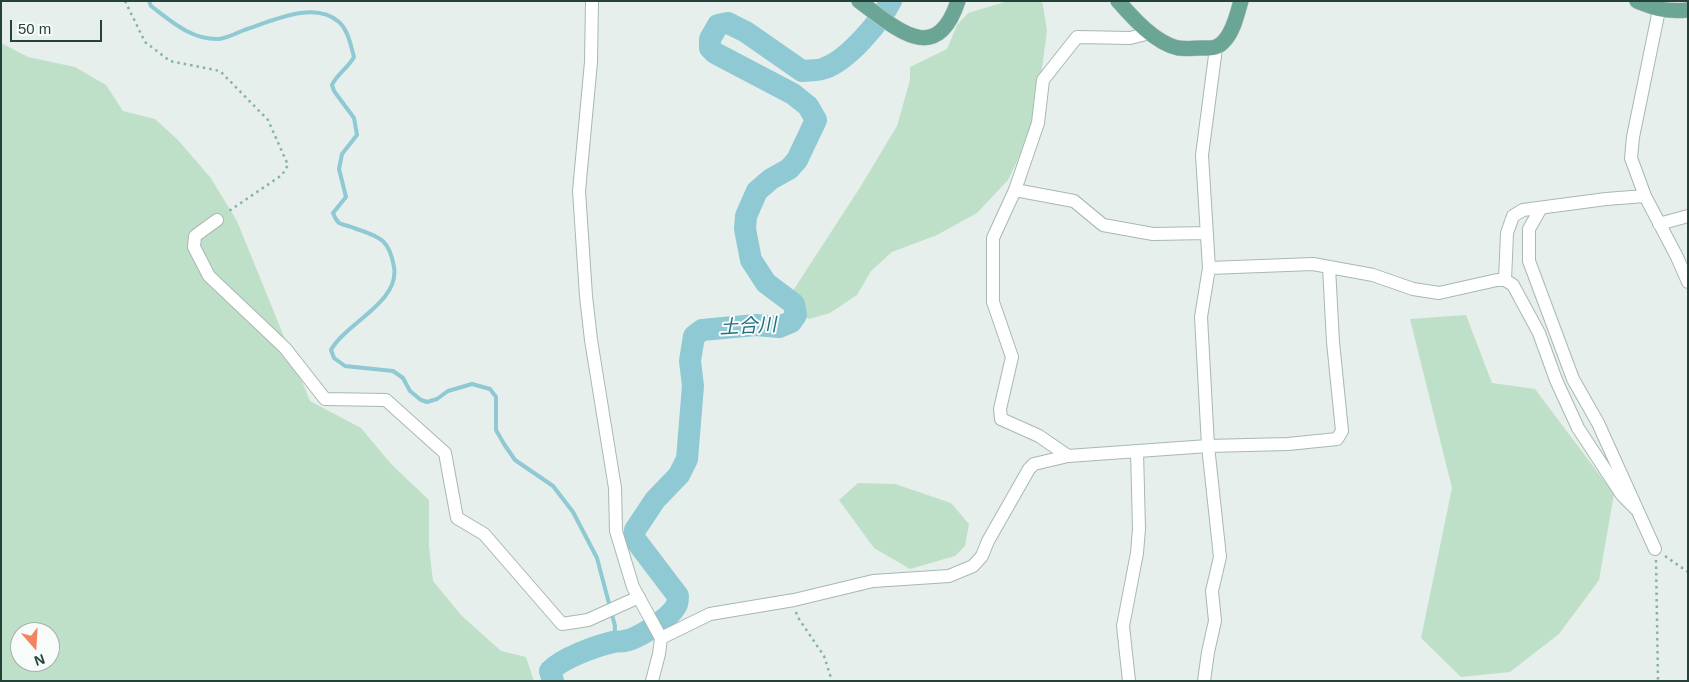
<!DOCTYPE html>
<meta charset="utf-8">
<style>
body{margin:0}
#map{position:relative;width:1689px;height:682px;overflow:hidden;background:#e6efeb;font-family:Helvetica,sans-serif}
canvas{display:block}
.frame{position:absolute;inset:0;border:2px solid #24423a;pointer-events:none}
.north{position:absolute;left:10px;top:622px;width:50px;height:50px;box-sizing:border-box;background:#f7fbf9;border:1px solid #a3b1ad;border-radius:50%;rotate:161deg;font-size:14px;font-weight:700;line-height:20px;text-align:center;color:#24423a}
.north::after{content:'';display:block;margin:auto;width:18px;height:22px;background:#f4845f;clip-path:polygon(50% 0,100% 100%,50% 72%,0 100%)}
.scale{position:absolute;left:10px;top:20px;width:92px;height:22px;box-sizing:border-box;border:2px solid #24423a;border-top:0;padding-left:6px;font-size:15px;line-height:18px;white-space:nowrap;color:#24423a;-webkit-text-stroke:4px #f7fbf9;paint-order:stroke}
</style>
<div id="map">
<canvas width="1689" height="682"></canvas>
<div class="frame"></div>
<div class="north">N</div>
<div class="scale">50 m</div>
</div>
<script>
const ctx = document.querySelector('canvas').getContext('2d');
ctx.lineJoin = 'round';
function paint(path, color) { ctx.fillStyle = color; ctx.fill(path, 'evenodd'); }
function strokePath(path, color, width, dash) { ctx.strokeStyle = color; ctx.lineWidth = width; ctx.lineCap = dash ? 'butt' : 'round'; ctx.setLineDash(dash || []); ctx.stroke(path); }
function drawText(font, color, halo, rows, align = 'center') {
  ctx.font = font + ' Helvetica,"Noto Sans JP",sans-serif'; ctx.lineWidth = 4; ctx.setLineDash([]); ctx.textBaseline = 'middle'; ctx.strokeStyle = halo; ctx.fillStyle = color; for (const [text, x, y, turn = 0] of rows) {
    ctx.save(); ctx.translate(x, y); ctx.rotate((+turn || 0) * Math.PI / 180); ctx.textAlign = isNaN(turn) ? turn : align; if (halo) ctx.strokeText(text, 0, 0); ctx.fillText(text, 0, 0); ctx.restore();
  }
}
paint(new Path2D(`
 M 1008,1 L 1041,1 L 1043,5 L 1047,31 L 1039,90 L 1027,140 L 1008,180 L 977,213 L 937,235 L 892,252 L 871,271 L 857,295 L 830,313 L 809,319 L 792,309 L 794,289 L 861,186 L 897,126 L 910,80 L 910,67 L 947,49 L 957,25 L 968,13 Z
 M 1,43 L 28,57 L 75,67 L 106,85 L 123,111 L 155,119 L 178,140 L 210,177 L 237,221 L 310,401 L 361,428 L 392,465 L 429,500 L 429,547 L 433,581 L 461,615 L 501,651 L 526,657 L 534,681 L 1,681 ZM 20,632 L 50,632 L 50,662 L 20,662 Z
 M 1466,315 L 1492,383 L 1535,389 L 1614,494 L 1599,580 L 1559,634 L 1510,672 L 1461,677 L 1421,638 L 1452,488 L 1410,319 Z
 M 858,483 L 895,484 L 951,503 L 969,524 L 965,546 L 955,556 L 910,569 L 874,548 L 839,500 Z`), '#bfe0c8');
strokePath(new Path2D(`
 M 149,1 L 151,6 C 171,21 191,40 219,39 C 227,38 237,33 244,30 C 272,21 314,0 339,22 C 348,30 351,46 354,57 C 348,68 337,74 332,85 L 334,91 L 354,118 L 357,135 L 342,154 L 339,169 L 346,197 L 333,213 C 334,216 337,221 339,223 C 343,225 350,226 354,228 C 379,237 389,238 394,267 C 400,302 346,323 331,350 L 334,358 L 345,366 L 393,371 L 403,378 L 410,391 L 421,400 L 427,402 L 437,399 L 448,391 L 472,384 L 490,389 L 496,397 L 496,430 L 504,444 L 515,460 L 553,486 L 573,512 L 597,558 L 615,626 L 614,641`), '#8ec9d4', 4);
strokePath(new Path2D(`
 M 553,681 L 550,671 C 562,658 596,646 613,642 C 616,641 620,642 624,641 C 638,639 672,617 677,604 C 678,601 678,599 678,596 L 634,538 L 635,530 L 655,500 L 679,475 L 687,459 L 693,386 L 690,361 L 694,336 L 702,330 L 756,325 L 779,327 L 791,322 L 796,315 L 794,304 L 766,283 L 751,260 L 745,229 L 746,216 L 757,191 L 771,179 L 789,169 L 797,160 L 816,120 L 808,106 L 793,94 L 715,53 L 710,48 L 710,39 L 718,25 L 728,23 L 746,32 L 802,71 C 809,70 819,71 825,68 C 848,60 880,22 891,1`), '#8ec9d4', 22);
const minor = new Path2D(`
 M 592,1 L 591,62 L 579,191 L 586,296 L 591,340 L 615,488 L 616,531 L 633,587 L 661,638 L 659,654 L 652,681
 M 1659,10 L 1633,137 L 1631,158 L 1645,196 L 1677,257 L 1688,282
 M 1015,190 L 1074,201 L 1103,225 L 1153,234 L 1207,233
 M 1541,208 L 1529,229 L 1529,261 L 1573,379 L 1598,423 L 1655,549
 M 217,220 L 195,236 L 194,247 L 209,276 L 285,348 L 325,399 L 386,400 L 445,453 L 457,518 L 484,534 L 562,624 L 588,620 L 639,597
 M 1659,224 L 1688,216
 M 1209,268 L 1313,264 L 1373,275 L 1413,289 L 1439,293 L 1497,280 L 1505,280 L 1513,285 L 1539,333 L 1556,380 L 1578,428 L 1622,495 L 1636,509
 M 1505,280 L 1507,233 L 1513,216 L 1523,210 L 1606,199 L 1645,196
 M 1068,456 L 1039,436 L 1001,419 L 1000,409 L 1012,357 L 993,302 L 993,238 L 1015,190 L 1038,123 L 1043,80 L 1077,37 L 1130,38 L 1150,33
 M 661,638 L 710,614 L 794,600 L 873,581 L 949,576 L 973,566 L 982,556 L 988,541 L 1029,469 L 1034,464 L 1068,456 L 1208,446 L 1288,444 L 1337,439 L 1342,431 L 1333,342 L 1329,267
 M 1129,681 L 1123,626 L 1137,553 L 1139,529 L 1137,451
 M 1204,681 L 1208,652 L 1215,621 L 1212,591 L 1220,557 L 1208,446 L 1201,317 L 1209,268 L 1202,155 L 1216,48`);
const primary = new Path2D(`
 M 859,1 C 896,28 936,68 958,1
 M 1118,1 C 1133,18 1155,43 1178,48 C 1185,49 1194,48 1201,48 C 1211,48 1218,49 1225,40 C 1234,30 1237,14 1241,1
 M 1637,1 C 1657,9 1666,12 1688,10`);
strokePath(minor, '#a8b8b2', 14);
strokePath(primary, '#c2cac8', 16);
strokePath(new Path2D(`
 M 125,1 L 145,42 L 170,61 L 220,71 L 268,120 L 288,165 L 282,175 L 226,213
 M 1665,556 L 1688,572
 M 1656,560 L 1658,681
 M 796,612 L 797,616 L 824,656 L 832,681`), '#86b3a5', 2.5, [2.5, 4]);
strokePath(minor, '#fff', 12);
strokePath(primary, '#6aa596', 15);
drawText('italic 19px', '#1c6f80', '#f7fbf9', [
 ["土合川",748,327,-3]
]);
</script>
